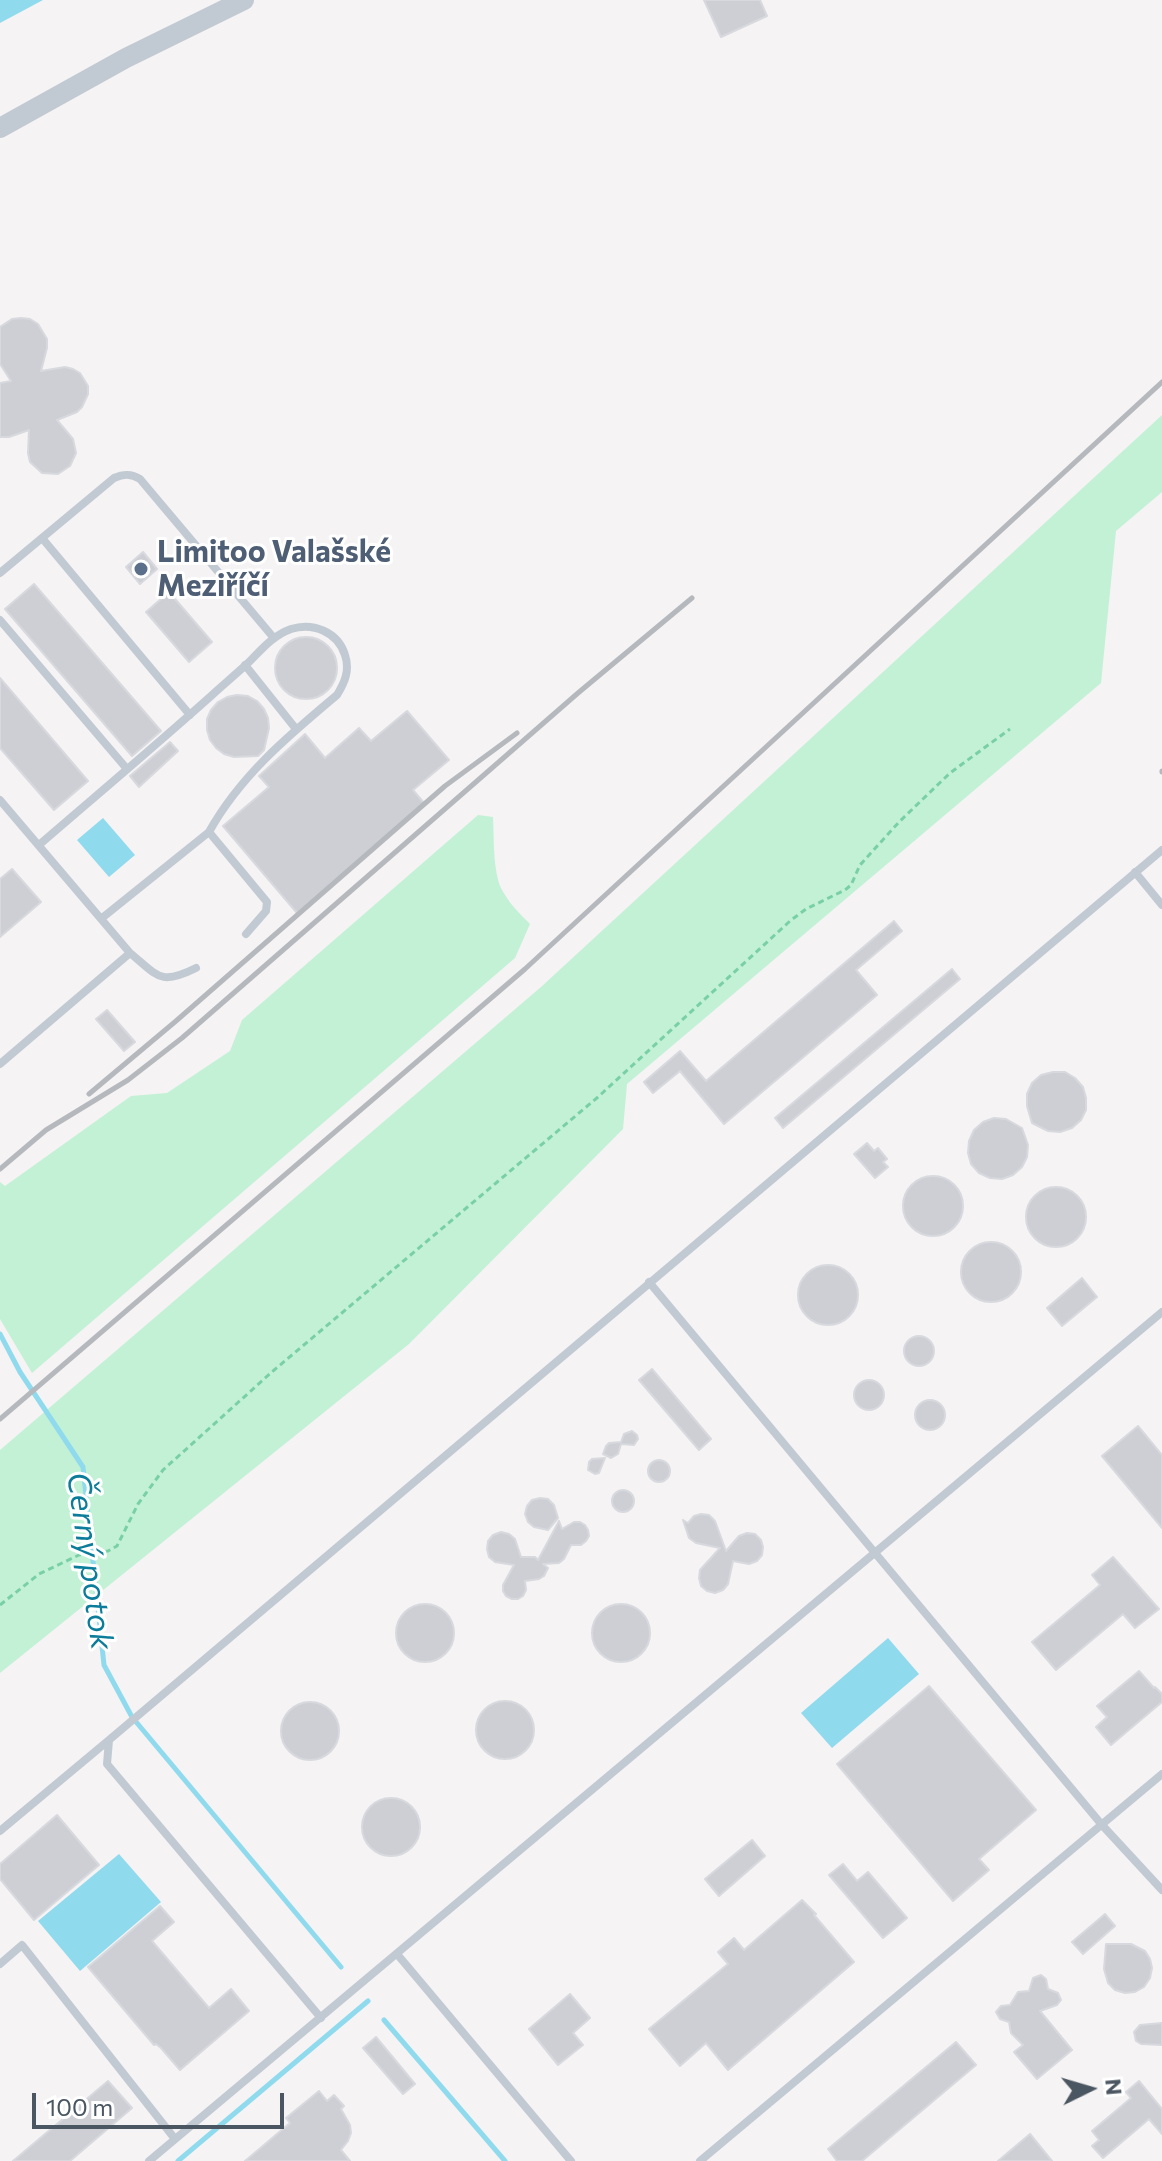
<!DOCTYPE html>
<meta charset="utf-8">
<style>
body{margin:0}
#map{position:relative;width:1162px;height:2161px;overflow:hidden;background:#f5f3f3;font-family:Commissioner,sans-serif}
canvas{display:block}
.north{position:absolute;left:1050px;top:2049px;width:80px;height:80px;-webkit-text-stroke:6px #fff;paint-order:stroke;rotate:85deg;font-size:22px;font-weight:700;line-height:32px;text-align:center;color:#4a5661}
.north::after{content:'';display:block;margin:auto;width:28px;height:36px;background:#4a5661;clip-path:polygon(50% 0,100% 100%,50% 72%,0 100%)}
.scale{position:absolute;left:32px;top:2093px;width:252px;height:36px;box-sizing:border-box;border:4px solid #4a5661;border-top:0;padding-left:10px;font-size:24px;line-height:28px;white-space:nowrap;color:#4a5661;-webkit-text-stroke:6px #fff;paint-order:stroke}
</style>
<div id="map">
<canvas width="1162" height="2161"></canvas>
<div class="north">N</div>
<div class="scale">100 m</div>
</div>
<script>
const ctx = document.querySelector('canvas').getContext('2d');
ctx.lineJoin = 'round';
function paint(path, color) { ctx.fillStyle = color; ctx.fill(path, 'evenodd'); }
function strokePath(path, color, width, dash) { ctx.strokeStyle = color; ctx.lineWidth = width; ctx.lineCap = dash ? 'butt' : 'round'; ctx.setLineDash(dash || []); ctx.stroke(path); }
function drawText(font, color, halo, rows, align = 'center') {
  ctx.font = font + ' Commissioner,sans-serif'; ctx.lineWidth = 6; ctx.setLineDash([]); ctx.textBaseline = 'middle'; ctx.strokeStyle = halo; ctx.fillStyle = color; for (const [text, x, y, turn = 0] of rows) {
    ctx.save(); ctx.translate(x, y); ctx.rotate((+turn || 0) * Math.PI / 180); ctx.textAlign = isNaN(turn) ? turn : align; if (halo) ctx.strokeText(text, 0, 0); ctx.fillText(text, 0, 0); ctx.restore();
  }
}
paint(new Path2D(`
 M 1162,415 L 1162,492 L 1116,531 L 1101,683 L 627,1084 L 623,1129 L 409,1344 L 0,1673 L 0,1450 L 541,987 Z
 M 478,815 L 493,817 C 494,838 493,870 501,888 C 508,902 519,913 530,924 L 515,958 L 32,1373 L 0,1319 L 0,1182 L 5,1186 L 131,1096 L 167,1093 L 230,1051 L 242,1020 Z`), '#c3f1d5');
paint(new Path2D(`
 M 0,0 L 43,0 L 0,23 Z
 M 103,818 L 135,855 L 109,877 L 77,840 Z
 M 888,1638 L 919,1674 L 832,1748 L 801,1713 Z
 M 119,1854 L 161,1902 L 80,1971 L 38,1921 Z`), '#90daee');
strokePath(new Path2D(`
 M 0,1334 L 20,1372 L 83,1467 L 104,1665 L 132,1717 L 341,1967
 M 384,2020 L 505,2161
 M 178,2161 L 368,2001`), '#90daee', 5);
const building = new Path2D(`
 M 704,0 L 760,0 L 767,16 L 721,37 Z
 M 21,318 L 30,319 L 38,324 L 47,339 L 47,348 L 41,371 L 65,367 L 73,369 L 80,373 L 88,386 L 88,394 L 82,407 L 77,412 L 57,420 L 73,439 L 76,453 L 70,466 L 58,474 L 42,473 L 30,462 L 28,453 L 29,430 L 9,437 L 0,437 L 0,383 L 11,381 L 0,364 L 0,327 L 12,319 Z
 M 143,552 L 157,569 L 140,584 L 126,567 Z
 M 34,584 L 161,731 L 132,756 L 5,609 Z
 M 169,592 L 212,642 L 189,662 L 146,612 Z
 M275 668a31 31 0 1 1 62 0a31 31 0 1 1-62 0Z
 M 0,678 L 88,781 L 54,810 L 0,748 Z
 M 237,695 L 248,696 L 257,701 L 264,709 L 268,718 L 269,728 L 264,750 L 258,756 L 234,757 L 224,754 L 216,748 L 210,740 L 207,730 L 207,719 L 211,710 L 218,702 L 227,697 Z
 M 407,711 L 449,760 L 413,790 L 424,803 L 297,913 L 223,826 L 269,787 L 259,776 L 305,734 L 325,758 L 359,728 L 371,741 Z
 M 170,742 L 178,751 L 139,787 L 130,776 Z
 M 12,869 L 41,902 L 0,937 L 0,879 Z
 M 894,921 L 902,931 L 856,970 L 877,995 L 724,1124 L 680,1071 L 653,1093 L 644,1082 L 680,1051 L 706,1081 Z
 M 952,969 L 960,979 L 783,1128 L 775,1118 Z
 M 107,1010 L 135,1042 L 124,1051 L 96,1019 Z
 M 1053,1072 L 1065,1072 L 1075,1078 L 1083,1087 L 1086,1098 L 1086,1110 L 1081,1120 L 1072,1128 L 1060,1132 L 1048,1131 L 1032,1123 L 1027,1106 L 1027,1094 L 1032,1083 L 1041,1075 Z
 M 994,1118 L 1006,1119 L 1022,1128 L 1028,1145 L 1027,1157 L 1022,1167 L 1013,1175 L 1002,1179 L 990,1178 L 979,1173 L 971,1164 L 968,1153 L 969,1141 L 974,1130 L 983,1122 Z
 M 867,1143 L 874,1151 L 878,1148 L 887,1159 L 883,1162 L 888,1167 L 875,1178 L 854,1154 Z
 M903 1206a30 30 0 1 1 60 0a30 30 0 1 1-60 0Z
 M1026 1217a30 30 0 1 1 60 0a30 30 0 1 1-60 0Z
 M961 1272a30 30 0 1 1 60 0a30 30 0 1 1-60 0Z
 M798 1295a30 30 0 1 1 60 0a30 30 0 1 1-60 0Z
 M 1082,1278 L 1097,1297 L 1062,1326 L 1047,1308 Z
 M904 1351a15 15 0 1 1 30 0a15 15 0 1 1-30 0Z
 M 652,1369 L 711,1439 L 699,1450 L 639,1380 Z
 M854 1395a15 15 0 1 1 30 0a15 15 0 1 1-30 0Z
 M915 1415a15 15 0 1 1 30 0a15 15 0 1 1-30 0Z
 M 1138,1426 L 1162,1455 L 1162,1528 L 1102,1456 Z
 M 632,1431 L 637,1435 L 638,1439 L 634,1445 L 621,1444 L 618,1454 L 611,1458 L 603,1454 L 606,1446 L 609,1443 L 621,1442 L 624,1434 Z
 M 605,1458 L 599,1473 L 595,1474 L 588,1470 L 589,1462 L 592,1459 Z
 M648 1471a11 11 0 1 1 22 0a11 11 0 1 1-22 0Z
 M612 1501a11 11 0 1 1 22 0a11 11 0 1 1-22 0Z
 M 540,1498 L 548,1499 L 554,1505 L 558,1518 L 548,1530 L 534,1527 L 528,1522 L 525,1514 L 527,1506 L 532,1500 Z
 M 701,1514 L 709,1515 L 715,1521 L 726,1551 L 739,1536 L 747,1533 L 755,1534 L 761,1540 L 763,1547 L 762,1555 L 757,1561 L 749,1564 L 733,1561 L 728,1584 L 723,1590 L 715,1593 L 707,1591 L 701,1586 L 699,1578 L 700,1570 L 720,1548 L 696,1543 L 689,1538 L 683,1520 L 688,1523 L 694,1516 Z
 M 559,1521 L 562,1529 L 574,1522 L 580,1522 L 585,1525 L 588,1530 L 589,1536 L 586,1541 L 581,1545 L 571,1545 L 564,1559 L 559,1563 L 543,1564 L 548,1568 L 544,1576 L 539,1579 L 525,1581 L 526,1590 L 523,1596 L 518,1599 L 512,1599 L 506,1596 L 503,1591 L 503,1585 L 514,1565 L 495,1562 L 489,1557 L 487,1549 L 488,1541 L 493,1535 L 501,1532 L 509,1534 L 515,1539 L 521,1557 L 535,1557 L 538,1560 Z
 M 1113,1557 L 1159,1609 L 1135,1628 L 1123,1614 L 1056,1670 L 1032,1642 L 1100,1585 L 1092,1575 Z
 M592 1633a29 29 0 1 1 58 0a29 29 0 1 1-58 0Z
 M396 1633a29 29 0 1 1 58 0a29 29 0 1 1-58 0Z
 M 1139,1671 L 1154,1688 L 1155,1687 L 1162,1694 L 1162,1702 L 1111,1745 L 1096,1727 L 1107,1717 L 1097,1706 Z
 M 929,1686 L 1036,1810 L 979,1859 L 989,1870 L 953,1901 L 837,1764 Z
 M476 1730a29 29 0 1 1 58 0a29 29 0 1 1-58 0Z
 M281 1731a29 29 0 1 1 58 0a29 29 0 1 1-58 0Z
 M362 1827a29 29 0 1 1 58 0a29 29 0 1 1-58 0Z
 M 57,1815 L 99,1865 L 34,1920 L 0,1879 L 0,1864 Z
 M 752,1840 L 765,1856 L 719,1896 L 705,1879 Z
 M 843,1864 L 857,1881 L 868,1872 L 907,1918 L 883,1938 L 829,1875 Z
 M 802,1900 L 816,1914 L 814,1915 L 854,1962 L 728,2070 L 706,2043 L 680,2066 L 649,2029 L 728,1964 L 718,1952 L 734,1938 L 744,1950 Z
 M 160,1906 L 174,1922 L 152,1941 L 209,2008 L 231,1989 L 249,2011 L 180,2070 L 161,2048 L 156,2044 L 154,2045 L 88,1967 Z
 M 1105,1914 L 1115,1926 L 1083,1954 L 1072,1942 Z
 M 1106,1944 L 1131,1944 L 1145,1951 L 1150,1959 L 1152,1968 L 1150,1978 L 1144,1987 L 1135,1992 L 1125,1993 L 1115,1990 L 1108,1983 L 1104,1969 Z
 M 1041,1975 L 1046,1979 L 1048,1989 L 1058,1993 L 1061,2000 L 1057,2005 L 1040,2011 L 1072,2050 L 1037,2079 L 1014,2052 L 1023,2045 L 1011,2033 L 1009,2022 L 1000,2019 L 996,2012 L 1001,2006 L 1010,2005 L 1018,1992 L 1029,1991 L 1033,1978 Z
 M 570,1994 L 590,2018 L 573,2033 L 583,2045 L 558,2065 L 529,2029 Z
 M 1162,2023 L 1162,2045 L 1141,2044 L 1136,2041 L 1134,2032 L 1140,2025 Z
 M 376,2037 L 415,2084 L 403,2094 L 363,2048 Z
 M 956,2042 L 976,2065 L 862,2161 L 837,2161 L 828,2149 Z
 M 108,2081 L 132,2108 L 70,2161 L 13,2161 Z
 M 1139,2081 L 1162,2109 L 1162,2134 L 1149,2119 L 1103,2158 L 1092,2146 L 1099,2140 L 1092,2131 L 1131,2098 L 1126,2092 Z
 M 319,2091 L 327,2101 L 334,2095 L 344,2106 L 341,2109 L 350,2125 L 351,2133 L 348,2141 L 341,2150 L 350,2161 L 245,2161 L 290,2123 L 286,2118 Z
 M 1030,2134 L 1052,2161 L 998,2161 Z`);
paint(building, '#cdcfd5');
strokePath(building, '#d7d9de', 2);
strokePath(new Path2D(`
 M 0,1605 L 39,1574 L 79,1555 L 108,1551 L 117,1546 L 138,1504 L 163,1470 L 273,1371 L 598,1097 L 790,921 L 806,909 L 845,890 L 851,885 L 860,865 L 899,822 L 950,773 L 1010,729`), '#7ad0a6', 3, [6, 4]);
strokePath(new Path2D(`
 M 42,538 L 190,715
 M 0,573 L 114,478 C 123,474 131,473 140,479 L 273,637
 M 0,620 L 127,769
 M 245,665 L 296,729
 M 0,800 L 130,953 L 0,1064
 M 39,845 C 97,795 155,746 211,696 C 223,685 236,674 248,663 C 261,650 272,636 291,629 C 313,622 338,632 345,655 C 350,670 345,682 337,695 C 288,736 240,776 209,832 L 267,902 L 266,911 L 246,934
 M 1135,872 L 1162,905
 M 102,918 L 209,832
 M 130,953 C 158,976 160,986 196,968
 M 649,1282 L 1102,1825 L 1162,1890
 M 0,1831 L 109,1740
 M 397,1954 L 571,2161
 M 0,1964 L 22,1945 L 175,2139
 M 321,2018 L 107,1764 L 109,1740 L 1162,850
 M 149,2161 L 1162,1312
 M 700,2161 L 1162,1774`), '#c1cad2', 8);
strokePath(new Path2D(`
 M 0,128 L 126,58 L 244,0`), '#c1cad2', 20);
strokePath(new Path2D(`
 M 1162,772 L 1162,771
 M 89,1094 L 176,1021 L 445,786 L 517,733
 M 0,1169 L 46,1130 L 128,1080 L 182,1038 L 578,693 L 692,598
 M 0,1419 L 525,969 L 1162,382`), '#b5b8bd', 5);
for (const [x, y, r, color] of [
 [141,569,8,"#5c6f8a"]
]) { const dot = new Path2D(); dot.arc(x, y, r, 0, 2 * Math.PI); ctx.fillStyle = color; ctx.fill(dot); strokePath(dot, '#fff', 3); }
drawText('bold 30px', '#4e5e75', '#fff', [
 ["Limitoo Valašské",157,552],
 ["Meziříčí",157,586]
], 'left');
drawText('italic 32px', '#0c7c9b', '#fff', [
 ["Černý potok",90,1561,82]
]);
</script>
